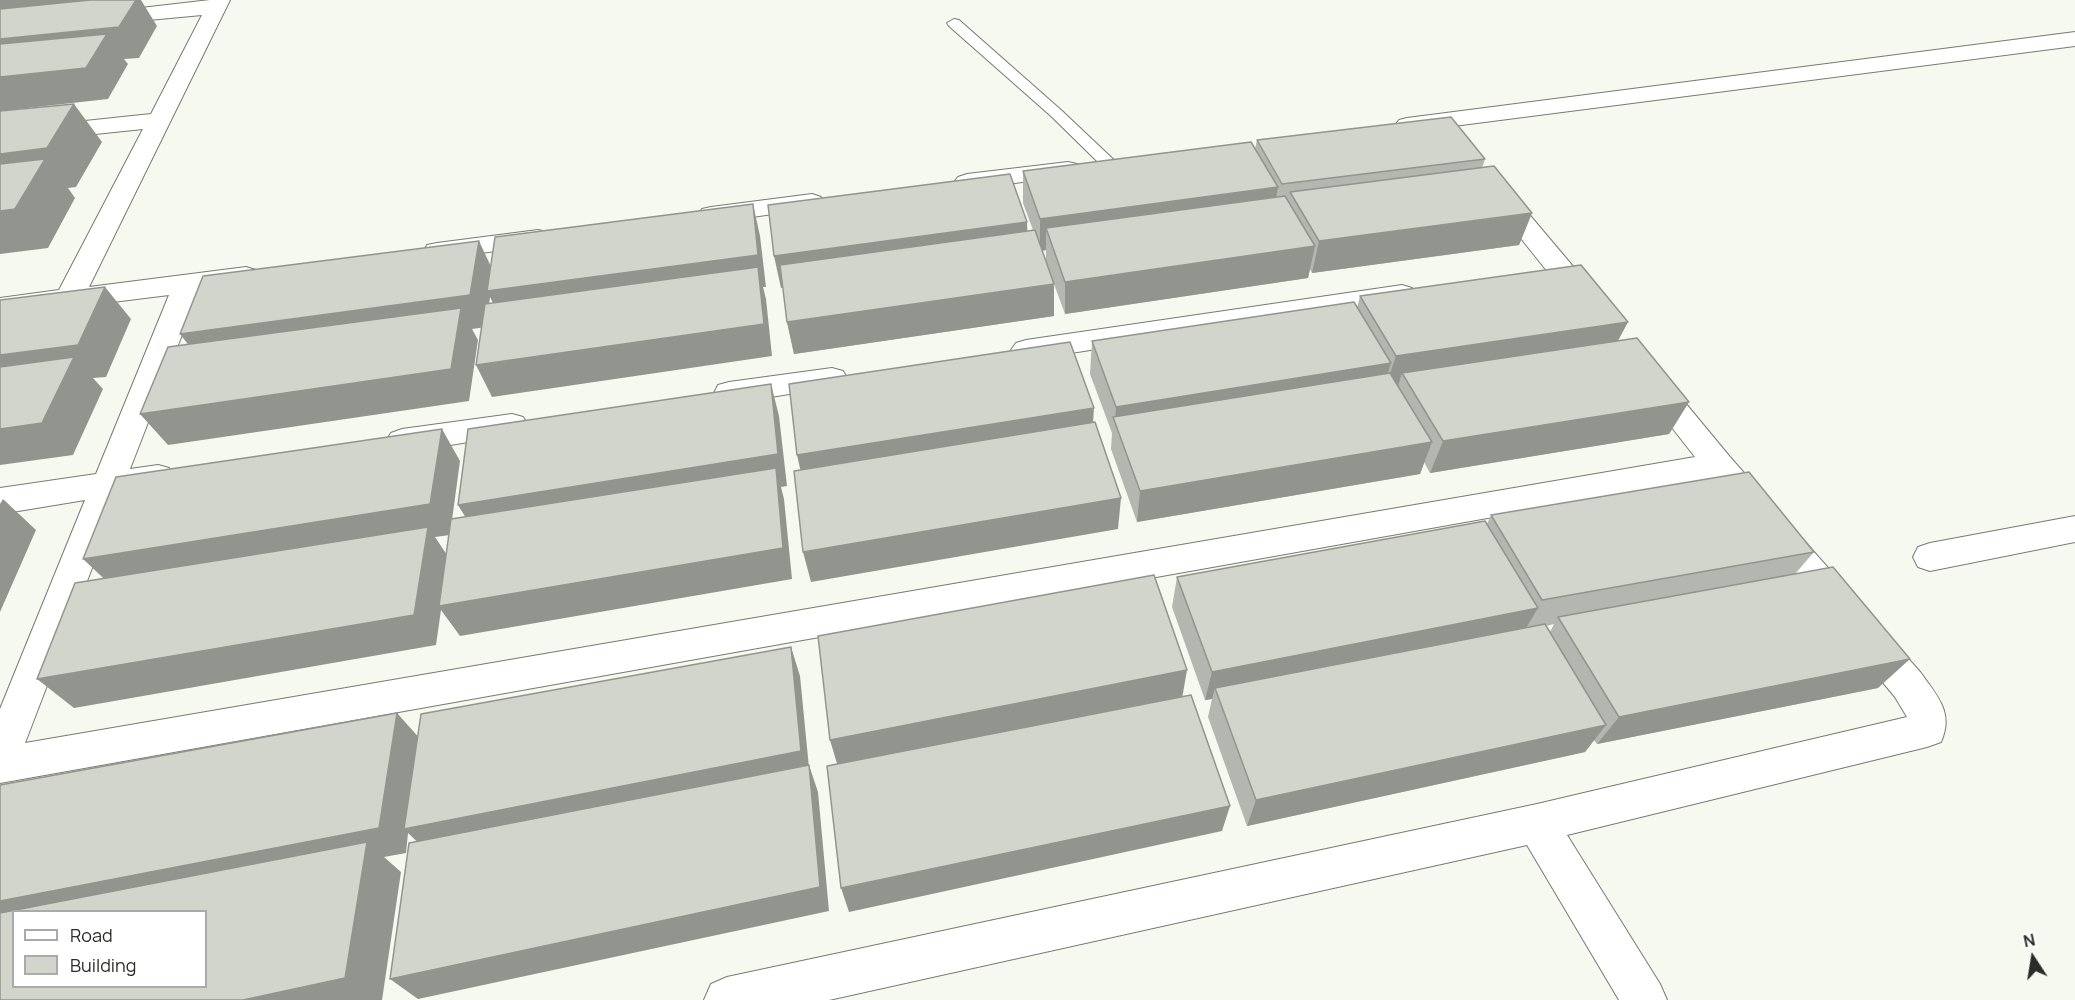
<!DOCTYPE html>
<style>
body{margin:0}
#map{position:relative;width:2075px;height:1000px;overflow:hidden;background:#f6f9ef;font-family:Manrope,sans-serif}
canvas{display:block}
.legend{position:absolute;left:12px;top:910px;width:195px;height:78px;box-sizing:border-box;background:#fff;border:2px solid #aaaba9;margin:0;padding:8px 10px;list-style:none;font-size:18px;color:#2a2c28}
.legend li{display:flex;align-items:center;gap:12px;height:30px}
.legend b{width:30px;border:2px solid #aaaba9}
.north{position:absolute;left:2003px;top:928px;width:60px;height:60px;-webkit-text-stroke:4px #fff;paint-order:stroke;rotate:348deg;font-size:16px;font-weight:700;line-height:24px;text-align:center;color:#2a2c28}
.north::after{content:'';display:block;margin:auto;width:21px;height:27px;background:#2a2c28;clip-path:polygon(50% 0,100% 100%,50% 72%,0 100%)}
</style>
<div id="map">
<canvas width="2075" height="1000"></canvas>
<ul class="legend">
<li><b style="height:8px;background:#fff"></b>Road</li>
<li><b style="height:16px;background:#d1d5cb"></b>Building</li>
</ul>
<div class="north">N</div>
</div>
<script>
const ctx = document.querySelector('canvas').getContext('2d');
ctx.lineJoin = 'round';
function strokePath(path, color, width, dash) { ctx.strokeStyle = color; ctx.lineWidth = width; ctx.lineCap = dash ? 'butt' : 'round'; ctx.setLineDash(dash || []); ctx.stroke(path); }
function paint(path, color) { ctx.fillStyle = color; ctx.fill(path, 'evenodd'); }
const lane = new Path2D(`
 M 954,19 L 959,20 L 1061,110 L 1115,161 L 1117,164 L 1115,167 L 1103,167 L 1051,116 L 949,26 L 947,23 Z`);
const street = new Path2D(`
 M 210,0 L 230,0 L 89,287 L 246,267 L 256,270 L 260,276 L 256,282 L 199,291 L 130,469 L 158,465 L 169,468 L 174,477 L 169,486 L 120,495 L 25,743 L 1695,457 L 1637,383 L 1641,376 L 1652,372 L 1663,376 L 1730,457 L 1921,673 C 1938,697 1954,713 1941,742 L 1927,747 L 1567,835 L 1660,984 L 1667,1000 L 1619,1000 L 1527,845 L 829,1000 L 704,1000 L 711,984 L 727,977 L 1537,804 L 1907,717 L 1895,697 L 1712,478 L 0,783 L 0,709 L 85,500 L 0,514 L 0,488 L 96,474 L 169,295 L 0,316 L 0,298 L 59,290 L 143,129 L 0,144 L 0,130 L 151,114 L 202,15 L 106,24 L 99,22 L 95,18 L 99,14 L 106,12 Z
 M 2075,32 L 2075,46 L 1407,132 L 1399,130 L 1395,125 L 1399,120 L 1407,118 Z
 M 1068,162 L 1077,164 L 1080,169 L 1077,174 L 967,190 L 958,187 L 954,182 L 958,177 L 967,174 Z
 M 1497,184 L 1506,187 L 1598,296 L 1602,303 L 1598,310 L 1588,312 L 1578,310 L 1484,192 L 1488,187 Z
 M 812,194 L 821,197 L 825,202 L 821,207 L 711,223 L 702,221 L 698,215 L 702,209 L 711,207 Z
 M 538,230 L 547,232 L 551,238 L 547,244 L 437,259 L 427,257 L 424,251 L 427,245 L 437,243 Z
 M 1402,285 L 1412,288 L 1416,294 L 1412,300 L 1026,360 L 1016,357 L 1011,350 L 1016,343 L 1026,340 Z
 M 832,368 L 843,371 L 847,378 L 843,385 L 729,404 L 718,401 L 714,393 L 718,385 L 729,382 Z
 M 512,414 L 523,417 L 528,425 L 523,433 L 402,453 L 391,449 L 386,441 L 391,433 L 402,429 Z
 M 2075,516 L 2075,542 L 1930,571 L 1918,567 L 1913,557 L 1918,547 L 1930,543 Z`);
strokePath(lane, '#787b72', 2);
strokePath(street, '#787b72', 2);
paint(lane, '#fff');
paint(street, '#fff');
paint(new Path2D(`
 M 1257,140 L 1485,159 L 1482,168 L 1532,213 L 1519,245 L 1312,273 L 1310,269 L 1308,278 L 1065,314 L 1054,284 L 1054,316 L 794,354 L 787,322 L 783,288 L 781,288 L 1033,230 L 1023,203 L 1023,171 L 1255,149 ZM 1046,250 L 1046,260 L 1042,251 Z
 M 1360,296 L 1618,340 L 1689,402 L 1669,434 L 1430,473 L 1424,462 L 1420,474 L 1137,522 L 1111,449 L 1112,433 L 1090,374 L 1092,341 L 1357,308 Z
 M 1491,515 L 1814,552 L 1795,574 L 1878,688 L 1597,744 L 1594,740 L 1585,752 L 1247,826 L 1208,717 L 1212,699 L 1205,700 L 1172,607 L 1177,577 L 1487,524 ZM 1554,624 L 1550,632 L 1546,626 Z`), '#b4b7af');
paint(new Path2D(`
 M 0,0 L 113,0 L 0,11 Z
 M 136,0 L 141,0 L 157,26 L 139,58 L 124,59 L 128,64 L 108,99 L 0,111 L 0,39 Z
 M 74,104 L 102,142 L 76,187 L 68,188 L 75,198 L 48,248 L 0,254 L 0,154 Z
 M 1278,187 L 1272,219 L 1046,228 L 1046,250 L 1040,251 L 1040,219 Z
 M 753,204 L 760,236 L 766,287 L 763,287 L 766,299 L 772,356 L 492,397 L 476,365 L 503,323 L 490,297 L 486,327 L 472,329 L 478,340 L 469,401 L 168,445 L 140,414 L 205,366 L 180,334 L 479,241 L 494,273 Z
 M 1532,213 L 1519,245 L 1312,273 L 1319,241 Z
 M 1027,222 L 1028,254 L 781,288 L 774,256 Z
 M 1315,246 L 1308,278 L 1065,314 L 1065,282 Z
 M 1054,284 L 1054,316 L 794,354 L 787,322 Z
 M 105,287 L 131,319 L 106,377 L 93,378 L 103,389 L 73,455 L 0,465 L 0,355 Z
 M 1628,322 L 1611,354 L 1402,373 L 1398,386 L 1385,388 L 1396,356 Z
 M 1391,363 L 1381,395 L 1115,423 L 1116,407 Z
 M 771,384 L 779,416 L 787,486 L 781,487 L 784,499 L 792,579 L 460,636 L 441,610 L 436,645 L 74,708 L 37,679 L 115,589 L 83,559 L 442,429 L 460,461 L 450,535 L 435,537 L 449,558 L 477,536 L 458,505 Z
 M 1689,402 L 1669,434 L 1430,473 L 1443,441 Z
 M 1094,408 L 1092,439 L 804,486 L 797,455 Z
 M 1432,442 L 1420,474 L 1137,522 L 1140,491 Z
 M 1121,498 L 1118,529 L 811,582 L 803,552 Z
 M 3,499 L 36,530 L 0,612 L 0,504 Z
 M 1538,608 L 1520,638 L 1215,688 L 1212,699 L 1205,700 L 1212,672 Z
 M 791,647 L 800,676 L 810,778 L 430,854 L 408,833 L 406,853 L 384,857 L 401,872 L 382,1000 L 243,1000 L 0,933 L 0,901 L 397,713 L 422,741 Z
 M 1910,659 L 1878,688 L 1597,744 L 1619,717 Z
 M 1187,670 L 1182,699 L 838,767 L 830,740 Z
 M 1606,725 L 1585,752 L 1247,826 L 1256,800 Z
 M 809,765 L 818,792 L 829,911 L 418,999 L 390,979 Z
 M 1230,806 L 1222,831 L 849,912 L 841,888 Z`), '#92958e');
const building = new Path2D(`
 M 90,0 L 136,0 L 119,27 L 0,39 L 0,9 Z
 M 107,34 L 86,68 L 0,77 L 0,44 Z
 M 74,104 L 47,148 L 0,154 L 0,111 Z
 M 1451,117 L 1485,159 L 1282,184 L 1257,140 Z
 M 1251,142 L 1278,187 L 1040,219 L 1023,171 Z
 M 45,159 L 15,209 L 0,211 L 0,164 Z
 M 1494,166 L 1532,213 L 1319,241 L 1290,192 Z
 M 1010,174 L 1027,222 L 774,256 L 768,205 Z
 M 1285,196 L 1315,246 L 1065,282 L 1046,228 Z
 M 753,204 L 758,255 L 487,291 L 495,237 Z
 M 1035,230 L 1054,284 L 787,322 L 780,265 Z
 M 479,241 L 470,295 L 180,334 L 203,276 Z
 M 1581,265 L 1628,322 L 1396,356 L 1360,296 Z
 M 758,267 L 764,324 L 476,365 L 485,304 Z
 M 105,287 L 78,345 L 0,355 L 0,300 Z
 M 1354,302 L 1391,363 L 1116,407 L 1092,341 Z
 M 461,308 L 451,369 L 140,414 L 168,347 Z
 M 1637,338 L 1689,402 L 1443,441 L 1402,373 Z
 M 1070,342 L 1094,408 L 797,455 L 789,384 Z
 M 74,357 L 42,423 L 0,429 L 0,367 Z
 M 1390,373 L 1432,442 L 1140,491 L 1113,417 Z
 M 771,384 L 778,454 L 458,505 L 468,429 Z
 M 1095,422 L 1121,498 L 803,552 L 794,471 Z
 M 442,429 L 430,504 L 83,559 L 116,477 Z
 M 776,468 L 783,548 L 439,606 L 451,519 Z
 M 1749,472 L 1814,552 L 1542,600 L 1491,515 Z
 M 1485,521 L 1538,608 L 1212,672 L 1177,577 Z
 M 428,527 L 414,615 L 37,679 L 75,583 Z
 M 1833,567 L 1910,659 L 1619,717 L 1558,617 Z
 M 1154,575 L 1187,670 L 830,740 L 818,636 Z
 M 1545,624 L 1606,725 L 1256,800 L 1215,688 Z
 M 791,647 L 801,751 L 404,829 L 421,714 Z
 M 1191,695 L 1230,806 L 841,888 L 827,766 Z
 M 397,713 L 379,828 L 0,901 L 0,785 Z
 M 809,765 L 820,887 L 390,979 L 409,843 Z
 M 367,842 L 345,978 L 243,1000 L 0,1000 L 0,913 ZM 14,912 L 206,912 L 206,987 L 14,987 Z`);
paint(building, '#d1d5cb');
strokePath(building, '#92958e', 1.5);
</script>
